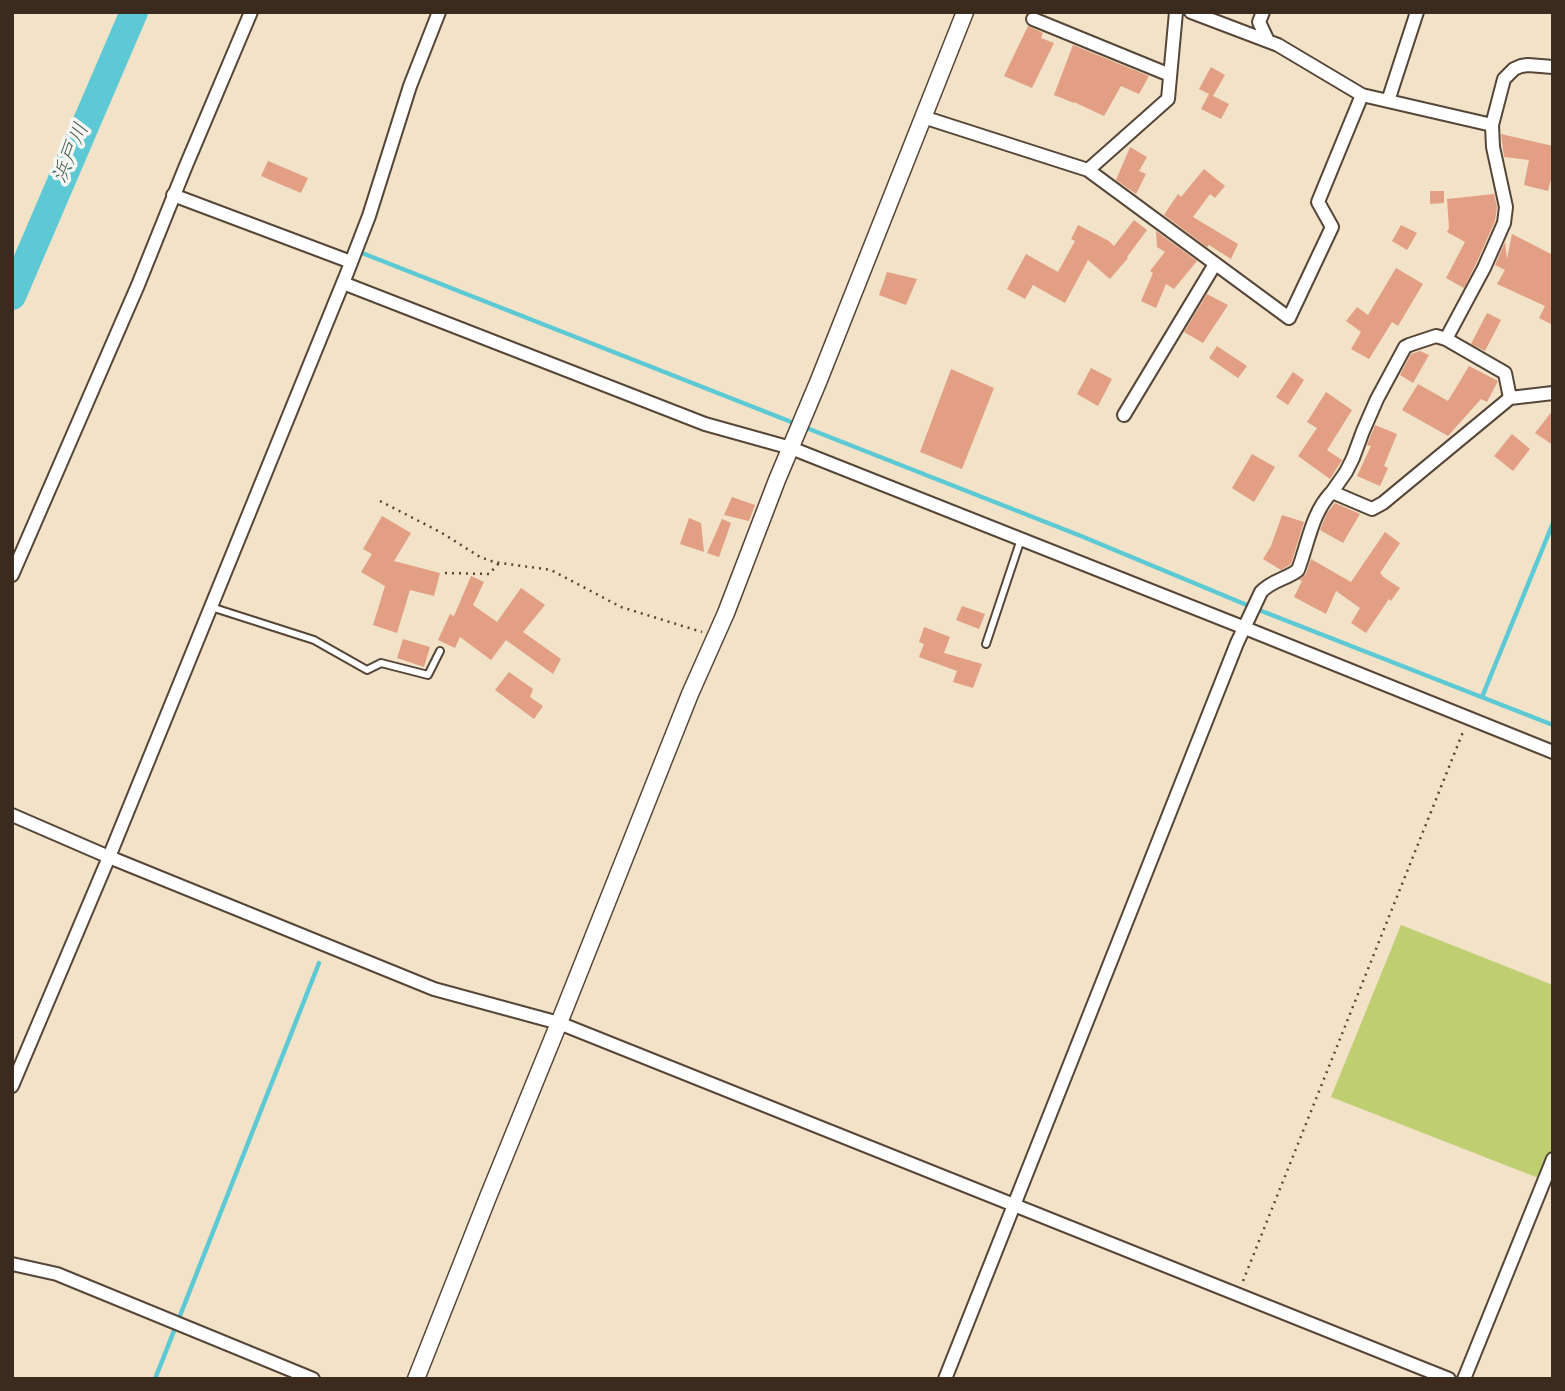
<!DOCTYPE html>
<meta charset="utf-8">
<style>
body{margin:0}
#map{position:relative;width:1565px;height:1391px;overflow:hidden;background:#f1e2c8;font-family:Kalam,sans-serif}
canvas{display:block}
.frame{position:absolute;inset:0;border:14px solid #3b2a1e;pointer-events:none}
</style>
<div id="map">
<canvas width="1565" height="1391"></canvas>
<div class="frame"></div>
</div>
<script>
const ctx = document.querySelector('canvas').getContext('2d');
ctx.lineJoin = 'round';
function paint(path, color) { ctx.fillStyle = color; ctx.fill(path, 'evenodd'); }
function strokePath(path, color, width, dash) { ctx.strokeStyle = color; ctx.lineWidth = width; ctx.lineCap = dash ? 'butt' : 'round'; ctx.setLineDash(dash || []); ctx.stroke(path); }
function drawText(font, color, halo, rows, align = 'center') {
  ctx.font = font + ' Kalam,"Klee One",sans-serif'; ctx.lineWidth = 7; ctx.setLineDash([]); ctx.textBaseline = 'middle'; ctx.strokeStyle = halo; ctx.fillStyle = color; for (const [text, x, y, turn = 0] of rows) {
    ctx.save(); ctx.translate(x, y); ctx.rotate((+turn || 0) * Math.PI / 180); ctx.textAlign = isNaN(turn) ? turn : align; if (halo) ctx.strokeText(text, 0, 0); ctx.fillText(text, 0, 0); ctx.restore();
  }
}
paint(new Path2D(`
 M 1401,925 L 1553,985 L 1553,1149 L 1541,1179 L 1331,1097 Z`), '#bece71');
strokePath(new Path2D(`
 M 357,251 L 1081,536 L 1254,608 L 1553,725
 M 1482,697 L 1553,523
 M 155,1379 L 319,963`), '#5cc9d4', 4.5);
strokePath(new Path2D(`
 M 12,296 L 134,12`), '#5cc9d4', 28);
paint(new Path2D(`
 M 1028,26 L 1043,33 L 1041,38 L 1054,43 L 1032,88 L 1004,76 Z
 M 1073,45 L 1149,76 L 1139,94 L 1121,86 L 1104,116 L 1074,102 L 1074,103 L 1054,95 Z
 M 1211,67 L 1225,75 L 1213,96 L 1199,89 Z
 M 1209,94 L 1229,104 L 1221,119 L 1201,109 Z
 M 1501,134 L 1553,146 L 1553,172 L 1548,191 L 1524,185 L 1529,160 L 1504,157 Z
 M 1130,147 L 1147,157 L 1139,171 L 1146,174 L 1136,194 L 1116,180 Z
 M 268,161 L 308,178 L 301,193 L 261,176 Z
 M 1204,169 L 1225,186 L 1215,198 L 1210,194 L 1193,217 L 1238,244 L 1231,259 L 1209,245 L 1207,247 L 1164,215 L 1178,194 L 1181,197 Z
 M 1430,191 L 1444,191 L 1444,203 L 1430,204 Z
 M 1494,194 L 1497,207 L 1495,221 L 1476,264 L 1464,288 L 1446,278 L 1465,242 L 1447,232 L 1449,228 L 1447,199 Z
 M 1134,220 L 1147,230 L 1127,257 L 1128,258 L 1110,279 L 1088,260 L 1065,303 L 1033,285 L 1025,299 L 1007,289 L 1026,254 L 1058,272 L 1075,241 L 1071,239 L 1078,225 L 1109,241 L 1114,246 Z
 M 1401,225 L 1417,233 L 1407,250 L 1392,241 Z
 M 1156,231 L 1197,261 L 1174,289 L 1166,284 L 1156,308 L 1141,301 L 1153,273 L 1150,271 L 1165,252 L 1157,247 Z
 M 1512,234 L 1553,255 L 1553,325 L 1539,318 L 1545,306 L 1497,284 L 1505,270 L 1495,265 L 1505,242 L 1507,259 Z
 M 1396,268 L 1423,284 L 1398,326 L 1392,322 L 1369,359 L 1351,349 L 1361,332 L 1346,321 L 1357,307 L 1368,315 Z
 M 887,272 L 917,279 L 906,305 L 879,295 Z
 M 1207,294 L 1228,305 L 1203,343 L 1184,332 Z
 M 1487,313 L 1501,320 L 1485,351 L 1471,344 Z
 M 1217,346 L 1247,366 L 1238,378 L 1209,358 Z
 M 1420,351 L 1429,355 L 1413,383 L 1400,375 L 1411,354 Z
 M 1469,366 L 1498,381 L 1487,402 L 1481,399 L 1448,436 L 1402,410 L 1418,384 L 1448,401 Z
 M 1091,368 L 1112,379 L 1098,406 L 1077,394 Z
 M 951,369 L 994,388 L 962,469 L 920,452 Z
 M 1293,372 L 1304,380 L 1288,405 L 1276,397 Z
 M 1326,392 L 1352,410 L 1327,450 L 1342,460 L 1330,479 L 1298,456 L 1317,428 L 1307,422 Z
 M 1553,410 L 1553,445 L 1535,433 Z
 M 1375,425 L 1397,434 L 1384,466 L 1388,468 L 1380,486 L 1357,476 L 1371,446 L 1367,445 Z
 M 1512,434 L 1530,449 L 1513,471 L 1494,456 Z
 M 1252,454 L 1275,467 L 1254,502 L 1232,488 Z
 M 732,497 L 755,505 L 749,521 L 724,515 Z
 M 1335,503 L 1360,514 L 1343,543 L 1320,530 L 1327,513 Z
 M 1282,515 L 1304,522 L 1291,564 L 1281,570 L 1263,559 L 1271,546 Z
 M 382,516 L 411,533 L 394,561 L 440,573 L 434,596 L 410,590 L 397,633 L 373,625 L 385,586 L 361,572 L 372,554 L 363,549 Z
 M 689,518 L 701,523 L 704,552 L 680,544 Z
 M 722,519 L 731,523 L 719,557 L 707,553 Z
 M 1385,532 L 1400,543 L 1380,573 L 1382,575 L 1382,576 L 1400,588 L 1391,601 L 1389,599 L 1366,633 L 1351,623 L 1360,608 L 1336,591 L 1326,614 L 1294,597 L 1302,581 L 1299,580 L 1306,574 L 1311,559 L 1351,582 Z
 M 471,576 L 484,582 L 473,605 L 497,622 L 521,588 L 545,605 L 523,632 L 561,659 L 553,674 L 506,640 L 491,660 L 460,637 L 455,648 L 438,640 L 450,614 L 454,616 Z
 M 962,606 L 985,614 L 979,629 L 956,620 Z
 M 924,627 L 950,637 L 944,653 L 982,664 L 973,688 L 953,682 L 957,671 L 919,657 L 924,644 L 919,642 Z
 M 403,639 L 430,647 L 424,667 L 397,658 Z
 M 509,672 L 533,689 L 530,697 L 543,706 L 534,719 L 495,690 Z`), '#e29f84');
const service = new Path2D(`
 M 211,607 L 314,640 L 367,670 L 381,663 L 428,675 L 440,651
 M 986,644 L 1021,539`);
const minor = new Path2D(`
 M 1191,12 L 1278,45 L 1362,95 L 1492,125
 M 1263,12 L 1259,22 L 1268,41
 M 1033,19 L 1170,75
 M 1388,101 L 1417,12
 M 923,117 L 1088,170 L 1289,318 L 1332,227 L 1318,202 L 1362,95
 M 1088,170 L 1168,99 L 1176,12
 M 173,195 L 351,262
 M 343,283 L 705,424 L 791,448 L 1245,628 L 1553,752
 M 1446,339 L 1484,268 L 1504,223 L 1506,207 L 1493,147 L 1492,125 L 1504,79 L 1514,69 L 1521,66 L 1528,65 L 1553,67
 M 1124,415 L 1215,264
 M 1332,492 L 1346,472 L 1353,458 L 1363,431 L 1377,399 L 1405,347 L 1409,345 L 1436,336 L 1446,339 L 1505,373 L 1510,398
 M 12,575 L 138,285 L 185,168 L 251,12
 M 12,815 L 109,857 L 434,989 L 559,1023 L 1449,1379
 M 12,1086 L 109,857 L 347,273 L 369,216 L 410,86 L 439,12
 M 12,1264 L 57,1274 L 313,1379
 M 945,1379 L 1237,643 L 1261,592 C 1272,580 1287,579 1298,570 C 1308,544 1312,512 1332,492 L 1372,509 L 1383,503 L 1510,398 L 1553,393
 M 1464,1379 L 1553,1159`);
const tertiary = new Path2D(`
 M 416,1379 L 488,1197 L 559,1023 L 690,694 L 726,613 L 777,480 L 819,380 L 965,12`);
strokePath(service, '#564638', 10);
strokePath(minor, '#564638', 16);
strokePath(tertiary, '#564638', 19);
strokePath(new Path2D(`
 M 380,501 L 442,533 L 480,557 L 494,562 L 551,570 L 621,607 L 702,632
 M 445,573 L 489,574 L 499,563
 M 1243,1281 L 1463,732`), '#564638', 2.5, [2, 5]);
strokePath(service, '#fff', 6);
strokePath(minor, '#fff', 12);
strokePath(tertiary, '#fff', 16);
drawText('italic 21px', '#455a55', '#f6f6f2', [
 ["浜戸川",73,154,-67]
]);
</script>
